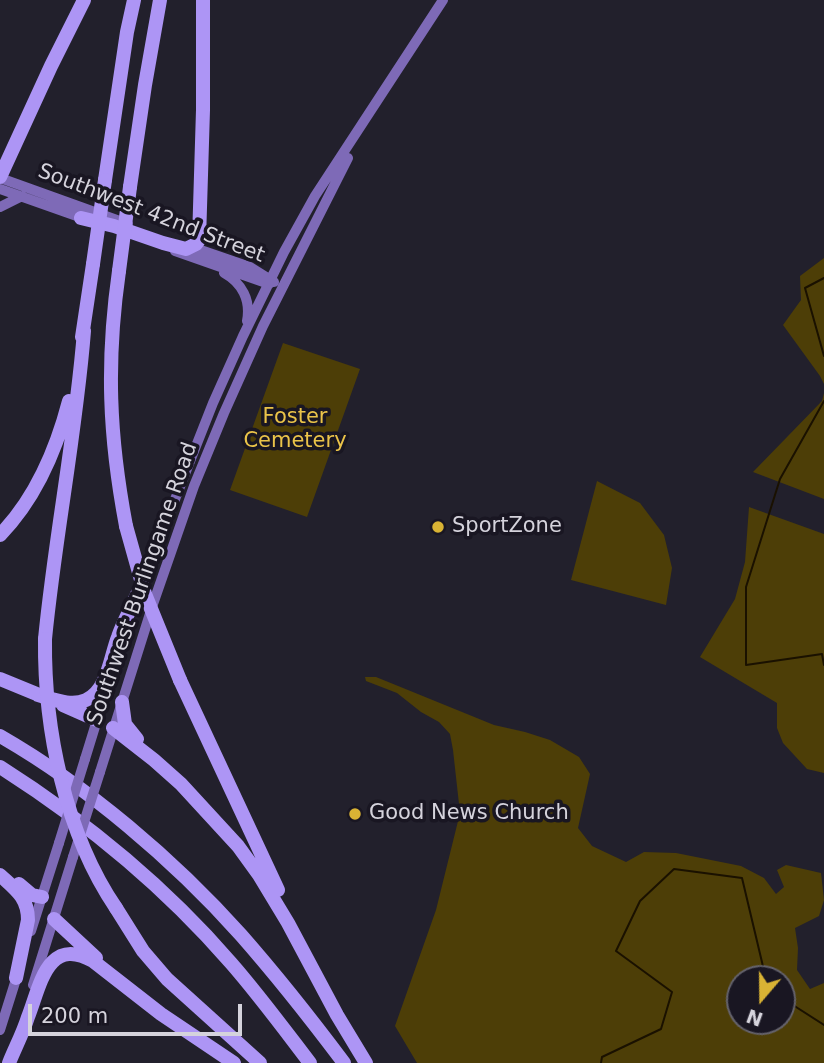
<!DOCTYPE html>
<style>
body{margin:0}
#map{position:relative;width:824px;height:1063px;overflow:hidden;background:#22202c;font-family:"DejaVu Sans",sans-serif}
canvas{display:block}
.north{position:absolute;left:726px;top:965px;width:70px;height:70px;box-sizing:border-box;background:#191622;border:2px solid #64626c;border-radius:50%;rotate:200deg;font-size:19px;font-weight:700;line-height:28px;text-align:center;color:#d5d3dc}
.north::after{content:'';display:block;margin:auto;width:24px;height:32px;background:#d9b334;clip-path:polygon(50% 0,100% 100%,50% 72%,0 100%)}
.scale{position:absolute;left:28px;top:1004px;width:214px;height:32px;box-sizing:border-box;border:4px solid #d5d3dc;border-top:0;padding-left:9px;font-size:21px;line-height:24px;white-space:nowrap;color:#d5d3dc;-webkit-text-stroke:5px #191622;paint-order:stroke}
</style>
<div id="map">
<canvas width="824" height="1063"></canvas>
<div class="north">N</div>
<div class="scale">200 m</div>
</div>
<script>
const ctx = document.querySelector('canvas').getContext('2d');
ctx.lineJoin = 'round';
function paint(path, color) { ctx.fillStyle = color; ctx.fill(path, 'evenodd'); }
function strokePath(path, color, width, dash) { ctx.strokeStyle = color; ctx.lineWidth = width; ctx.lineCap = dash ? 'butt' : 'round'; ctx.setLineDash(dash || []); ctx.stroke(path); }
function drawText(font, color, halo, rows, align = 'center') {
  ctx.font = font + ' "DejaVu Sans",sans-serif'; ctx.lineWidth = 7; ctx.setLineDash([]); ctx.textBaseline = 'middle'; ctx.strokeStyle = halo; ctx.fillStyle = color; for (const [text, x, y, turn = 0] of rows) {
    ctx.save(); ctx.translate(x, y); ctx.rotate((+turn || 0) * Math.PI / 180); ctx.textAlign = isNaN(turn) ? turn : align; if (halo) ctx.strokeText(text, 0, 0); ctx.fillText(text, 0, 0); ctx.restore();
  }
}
paint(new Path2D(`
 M 824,258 L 824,384 L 820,376 L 783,325 L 801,300 L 800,276 Z
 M 283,343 L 360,369 L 307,517 L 230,490 Z
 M 824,393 L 824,499 L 753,472 L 822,401 Z
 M 597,481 L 640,503 L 664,535 L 672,568 L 666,605 L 571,580 Z
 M 749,507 L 824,534 L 824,773 L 807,769 L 783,743 L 777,728 L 777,703 L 700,657 L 735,599 L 745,562 Z
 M 365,677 L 376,677 L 494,725 L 525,732 L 550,740 L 579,757 L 590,774 L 578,828 L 592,846 L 626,862 L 644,852 L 676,853 L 741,866 L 764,878 L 776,894 L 784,887 L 777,870 L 786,865 L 821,873 L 824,900 L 819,916 L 795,928 L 798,948 L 797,970 L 810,989 L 824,983 L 824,1063 L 417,1063 L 395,1026 L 436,910 L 460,813 L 453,750 L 450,734 L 439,722 L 421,712 L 397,693 L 366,681 ZM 740,979 L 782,979 L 782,1021 L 740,1021 Z`), '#4d3e07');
strokePath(new Path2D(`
 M 824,278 L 805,288 L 824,356
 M 824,401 L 780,479 L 746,587 L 746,665 L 822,654 L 824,665
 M 782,998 L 824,1025
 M 601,1063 L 602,1057 L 661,1029 L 672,992 L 616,951 L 640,901 L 674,869 L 742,878 L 766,979`), '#1a1100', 2);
strokePath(new Path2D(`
 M 0,178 L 128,224
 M 0,189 L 88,220
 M 0,207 L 22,196
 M 189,246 L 250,267 L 274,282
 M 175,251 L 269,284
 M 224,273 C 242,283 251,300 247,321
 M 142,583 L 213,403 L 243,336 L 284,252 L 315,196 L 443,0
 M 85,759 L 110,678
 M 100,772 L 153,604 L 194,486 L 224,413 L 263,326 L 348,158
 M 31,931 L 59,843
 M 33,985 L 73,857
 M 0,1030 L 18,973`), '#7e6ab7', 10);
strokePath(new Path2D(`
 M 0,177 L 51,66 L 84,0
 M 105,180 L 127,32 L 134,0
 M 130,187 L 145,85 L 160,0
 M 81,218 L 114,226 L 163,243 L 186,249 L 196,244 L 199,240 L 203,110 L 203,0
 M 119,271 C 106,362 109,436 126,526
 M 82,337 L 93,264
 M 0,535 C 36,498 56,451 69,401
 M 45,639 C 55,536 76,434 84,331
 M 0,679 L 44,697
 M 180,680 L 278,890
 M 38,695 C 53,699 71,707 86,700 C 108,690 110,657 118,637 C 123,622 132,607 138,592
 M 122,702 L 125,724 L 137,739
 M 63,705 L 97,720
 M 113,728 L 154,760 L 181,784 L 238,846 L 259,875 L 288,923 L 337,1015 L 366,1063
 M 0,736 C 87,786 174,860 241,935 C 277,976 311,1019 344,1063
 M 0,767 C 85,821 165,887 231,963 C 259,995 284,1029 310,1063
 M 0,875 C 15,889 28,897 28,920 L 16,978
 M 19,884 L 32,895 L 42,897
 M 116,908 L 143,951 L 167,979 L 260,1063
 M 54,919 L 96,958
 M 9,1063 C 15,1048 23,1033 28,1017 C 40,987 47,935 93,961 L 161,1014 L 234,1063`), '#ad95f5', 14);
strokePath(new Path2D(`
 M 59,843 L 85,759
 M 73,857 L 100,772`), '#7e6ab7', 10);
strokePath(new Path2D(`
 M 93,264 L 105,180
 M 119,271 L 130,187
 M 126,526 L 145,594 L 180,680
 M 45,639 C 44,729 65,833 116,908`), '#ad95f5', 14);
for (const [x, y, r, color] of [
 [438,527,7,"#d9b334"],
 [355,814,7,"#d9b334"]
]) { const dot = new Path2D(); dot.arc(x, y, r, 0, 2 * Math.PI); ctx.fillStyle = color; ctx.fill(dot); strokePath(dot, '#191622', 2.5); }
drawText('21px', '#d5d3dc', '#191622', [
 ["Southwest 42nd Street",151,214,21],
 ["Southwest Burlingame Road",143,584,-71]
]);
drawText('21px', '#eac349', '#191622', [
 ["Foster",295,418],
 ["Cemetery",295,442]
]);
drawText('21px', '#d5d3dc', '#191622', [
 ["SportZone",452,527],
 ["Good News Church",369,814]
], 'left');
</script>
